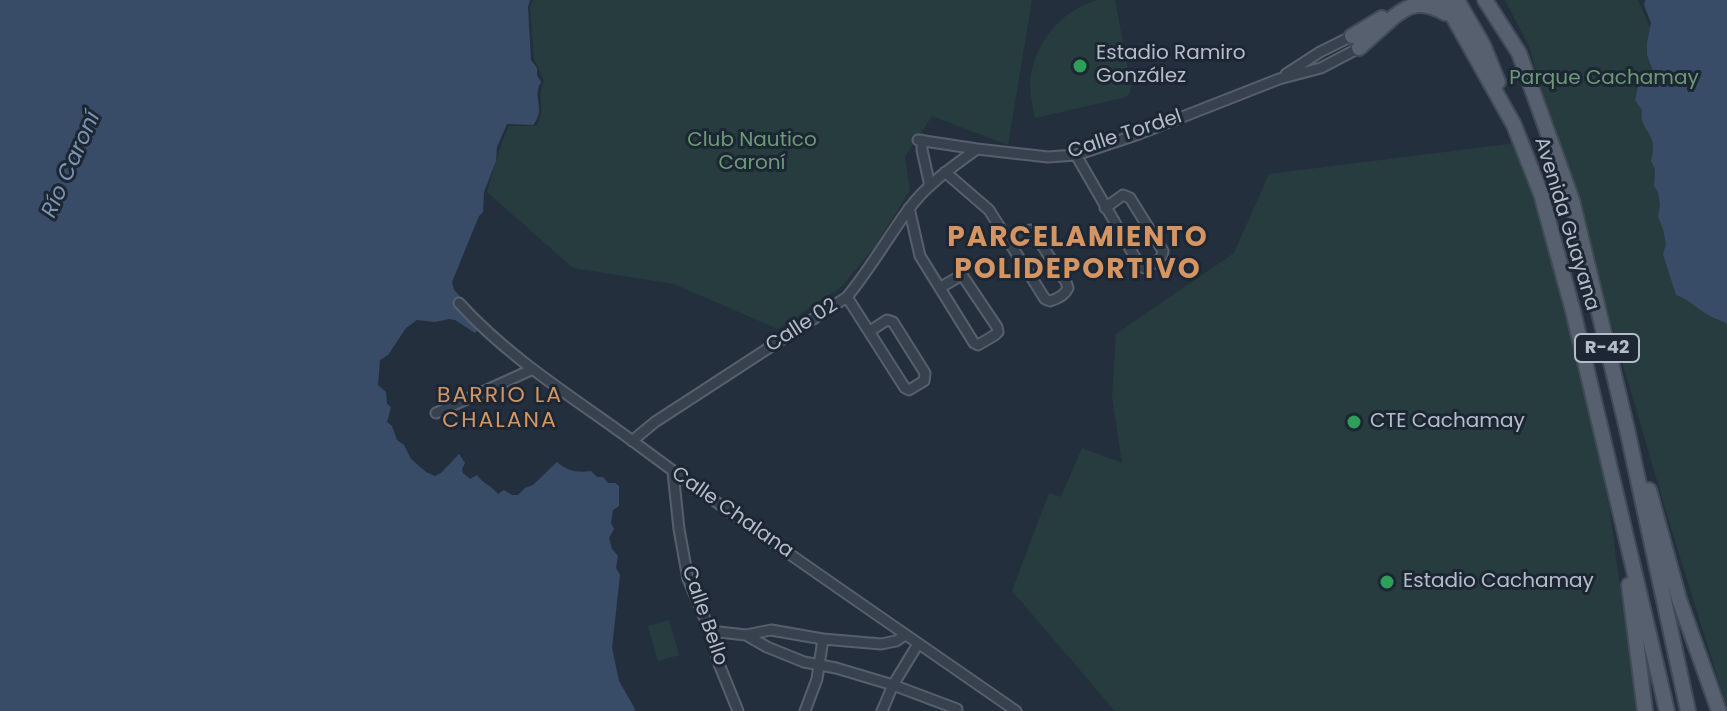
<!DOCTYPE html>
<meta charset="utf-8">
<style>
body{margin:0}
canvas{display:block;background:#242f3e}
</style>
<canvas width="1727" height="711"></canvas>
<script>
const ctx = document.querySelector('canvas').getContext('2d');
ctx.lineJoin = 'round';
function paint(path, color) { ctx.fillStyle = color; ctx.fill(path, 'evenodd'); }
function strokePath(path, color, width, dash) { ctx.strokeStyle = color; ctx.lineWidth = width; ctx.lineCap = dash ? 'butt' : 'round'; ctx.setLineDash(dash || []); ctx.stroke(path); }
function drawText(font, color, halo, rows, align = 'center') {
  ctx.font = font + ' Poppins,sans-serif'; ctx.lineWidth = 6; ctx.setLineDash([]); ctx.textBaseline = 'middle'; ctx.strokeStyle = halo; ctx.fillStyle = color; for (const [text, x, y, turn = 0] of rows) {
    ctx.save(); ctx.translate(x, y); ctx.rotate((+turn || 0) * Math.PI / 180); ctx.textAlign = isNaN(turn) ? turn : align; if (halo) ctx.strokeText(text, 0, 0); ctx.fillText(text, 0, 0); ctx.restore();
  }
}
paint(new Path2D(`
 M 533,0 L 1032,0 L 1008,145 L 932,116 L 905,157 L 910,190 L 874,248 L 840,288 L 778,329 L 674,284 L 573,268 L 487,192 C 494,169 499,147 509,126 L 536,126 C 547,111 536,97 544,81 L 534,59 L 530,7 Z
 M 1098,0 L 1115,0 L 1131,87 L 1130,93 L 1126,97 L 1035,118 C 1032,104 1029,90 1031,75 C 1037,40 1063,9 1098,0 Z
 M 1505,0 L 1638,0 L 1666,64 L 1727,305 L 1727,708 L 1672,531 L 1529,46 Z
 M 1517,143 L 1577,349 L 1609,506 L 1637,711 L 1115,711 L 1012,591 L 1049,493 L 1061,497 L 1082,448 L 1122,463 L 1112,396 L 1116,334 L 1234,253 L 1269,174 Z
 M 669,620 L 679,655 L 658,661 L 648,626 Z`), '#263c3f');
paint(new Path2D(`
 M 0,0 L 530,0 L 528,7 L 531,60 L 537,68 L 537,75 L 541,82 C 531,99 547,108 533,125 L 507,124 L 497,147 L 496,161 L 484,192 L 483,212 L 479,216 L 452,282 L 454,290 L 484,322 L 475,333 L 455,320 L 449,319 L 435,322 L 417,320 L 406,328 L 388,355 L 380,360 L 378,385 L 386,392 L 387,404 L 391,407 L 387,422 L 392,426 L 397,440 L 404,445 L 411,459 L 426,472 L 435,476 L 441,473 L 459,454 L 465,463 L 462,469 L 463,473 L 470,479 L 477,475 C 482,483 492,486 498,494 L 504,490 L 512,495 L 518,495 L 525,488 L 533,485 L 557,462 C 567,471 577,473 591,471 L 597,477 L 603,477 L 608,483 L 615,483 L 619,486 L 619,506 L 613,510 L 611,523 L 614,529 L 609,538 L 612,549 L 618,556 L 616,568 L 620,575 L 612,648 L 619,681 L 635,709 L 634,711 L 0,711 Z
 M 1645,0 L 1727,0 L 1727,324 C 1723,321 1719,320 1714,318 C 1700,312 1691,300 1676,295 L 1663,254 L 1666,244 L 1663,229 L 1658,217 L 1660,205 L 1658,192 L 1654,186 L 1655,169 L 1651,161 C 1660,131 1638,132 1642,110 L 1635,100 L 1639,82 L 1651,75 L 1653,71 L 1647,55 L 1647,43 L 1651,23 L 1644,5 Z`), '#394c67');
const street = new Path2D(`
 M 1286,74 L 1320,52 L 1352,36
 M 918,140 L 977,149 L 1048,157 L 1076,155 L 1139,134 L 1279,79 L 1321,68 L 1359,48
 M 922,140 L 922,150 L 930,186
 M 1076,155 L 1140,266 L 1144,268 C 1151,265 1163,259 1163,251 L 1130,198 L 1123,195 L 1105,208
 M 945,172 L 989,210 L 1045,299 L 1050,301 C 1057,299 1065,295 1068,288 L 1066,282 L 1034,233 L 1030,230 L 1009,242
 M 909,208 L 920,256 L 974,343 L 978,345 L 995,335 L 998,332 L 997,327 L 962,275 L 941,287
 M 847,297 L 905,388 L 909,390 L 924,381 L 925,373 L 893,322 L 887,320 L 870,331
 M 459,303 C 511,360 573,397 634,442 C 759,535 888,622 1016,711
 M 436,413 L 531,370
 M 632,441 L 655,422 L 847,297 C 870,269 887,239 908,210 C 926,185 952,167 977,149
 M 673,472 L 679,529 L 688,579 L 710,631 L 719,664 L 738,711
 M 710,631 L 746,635 L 767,647 L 804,662 L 836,668 L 893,685 L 957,709
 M 746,635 L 771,630 L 823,639 L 881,644 L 896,641 L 905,635
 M 805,711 L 817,679 L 823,639
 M 882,711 L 893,685 L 918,644`);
const primary = new Path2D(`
 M 1441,0 L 1454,18 L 1514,125 L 1541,194 L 1573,311 L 1667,711
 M 1457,0 L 1483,45 L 1498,82
 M 1485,0 L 1519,53 L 1572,200 L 1627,429 L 1688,711
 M 1352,36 L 1382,18
 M 1359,48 C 1369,39 1379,30 1389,21 C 1409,3 1422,0 1445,13
 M 1649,490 L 1679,599 L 1719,711
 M 1629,585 L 1645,711`);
strokePath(street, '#565f6c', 13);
strokePath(primary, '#414a57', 18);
strokePath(street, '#38414e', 9);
strokePath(primary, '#56606e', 14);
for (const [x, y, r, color] of [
 [1080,66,8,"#2e9e5b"],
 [1354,422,8,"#2e9e5b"],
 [1387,582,8,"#2e9e5b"]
]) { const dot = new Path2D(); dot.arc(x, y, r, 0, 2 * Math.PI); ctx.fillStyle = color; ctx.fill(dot); strokePath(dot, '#1d2633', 3); }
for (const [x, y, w] of [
 [1607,348,64]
]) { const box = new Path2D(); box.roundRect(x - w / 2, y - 14, w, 28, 6); ctx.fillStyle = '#1d2633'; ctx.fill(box); strokePath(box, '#b4bcc9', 2); }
drawText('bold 18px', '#b4bcc9', null, [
 ["R-42",1607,348]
]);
drawText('20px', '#b4bcc9', '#1d2633', [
 ["Estadio Ramiro",1096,54],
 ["González",1096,77],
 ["CTE Cachamay",1370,422],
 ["Estadio Cachamay",1403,582]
], 'left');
drawText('20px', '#6b9a76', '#1d2633', [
 ["Parque Cachamay",1604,79],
 ["Club Nautico",752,141],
 ["Caroní",752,164]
]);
drawText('20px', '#b4bcc9', '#1d2633', [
 ["Calle Tordel",1125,135,-18],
 ["Avenida Guayana",1566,224,73],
 ["Calle 02",802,326,-33],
 ["Calle Chalana",732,513,35],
 ["Calle Bello",704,616,71]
]);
drawText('italic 22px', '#7c92b1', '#1d2633', [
 ["Río Caroní",72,165,-66]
]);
ctx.letterSpacing = '2px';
drawText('22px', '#d59563', '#1d2633', [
 ["BARRIO LA",500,396],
 ["CHALANA",500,421]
]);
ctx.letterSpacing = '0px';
ctx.letterSpacing = '2px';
drawText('bold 28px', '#d59563', '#1d2633', [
 ["PARCELAMIENTO",1078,239],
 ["POLIDEPORTIVO",1078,271]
]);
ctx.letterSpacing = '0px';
</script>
